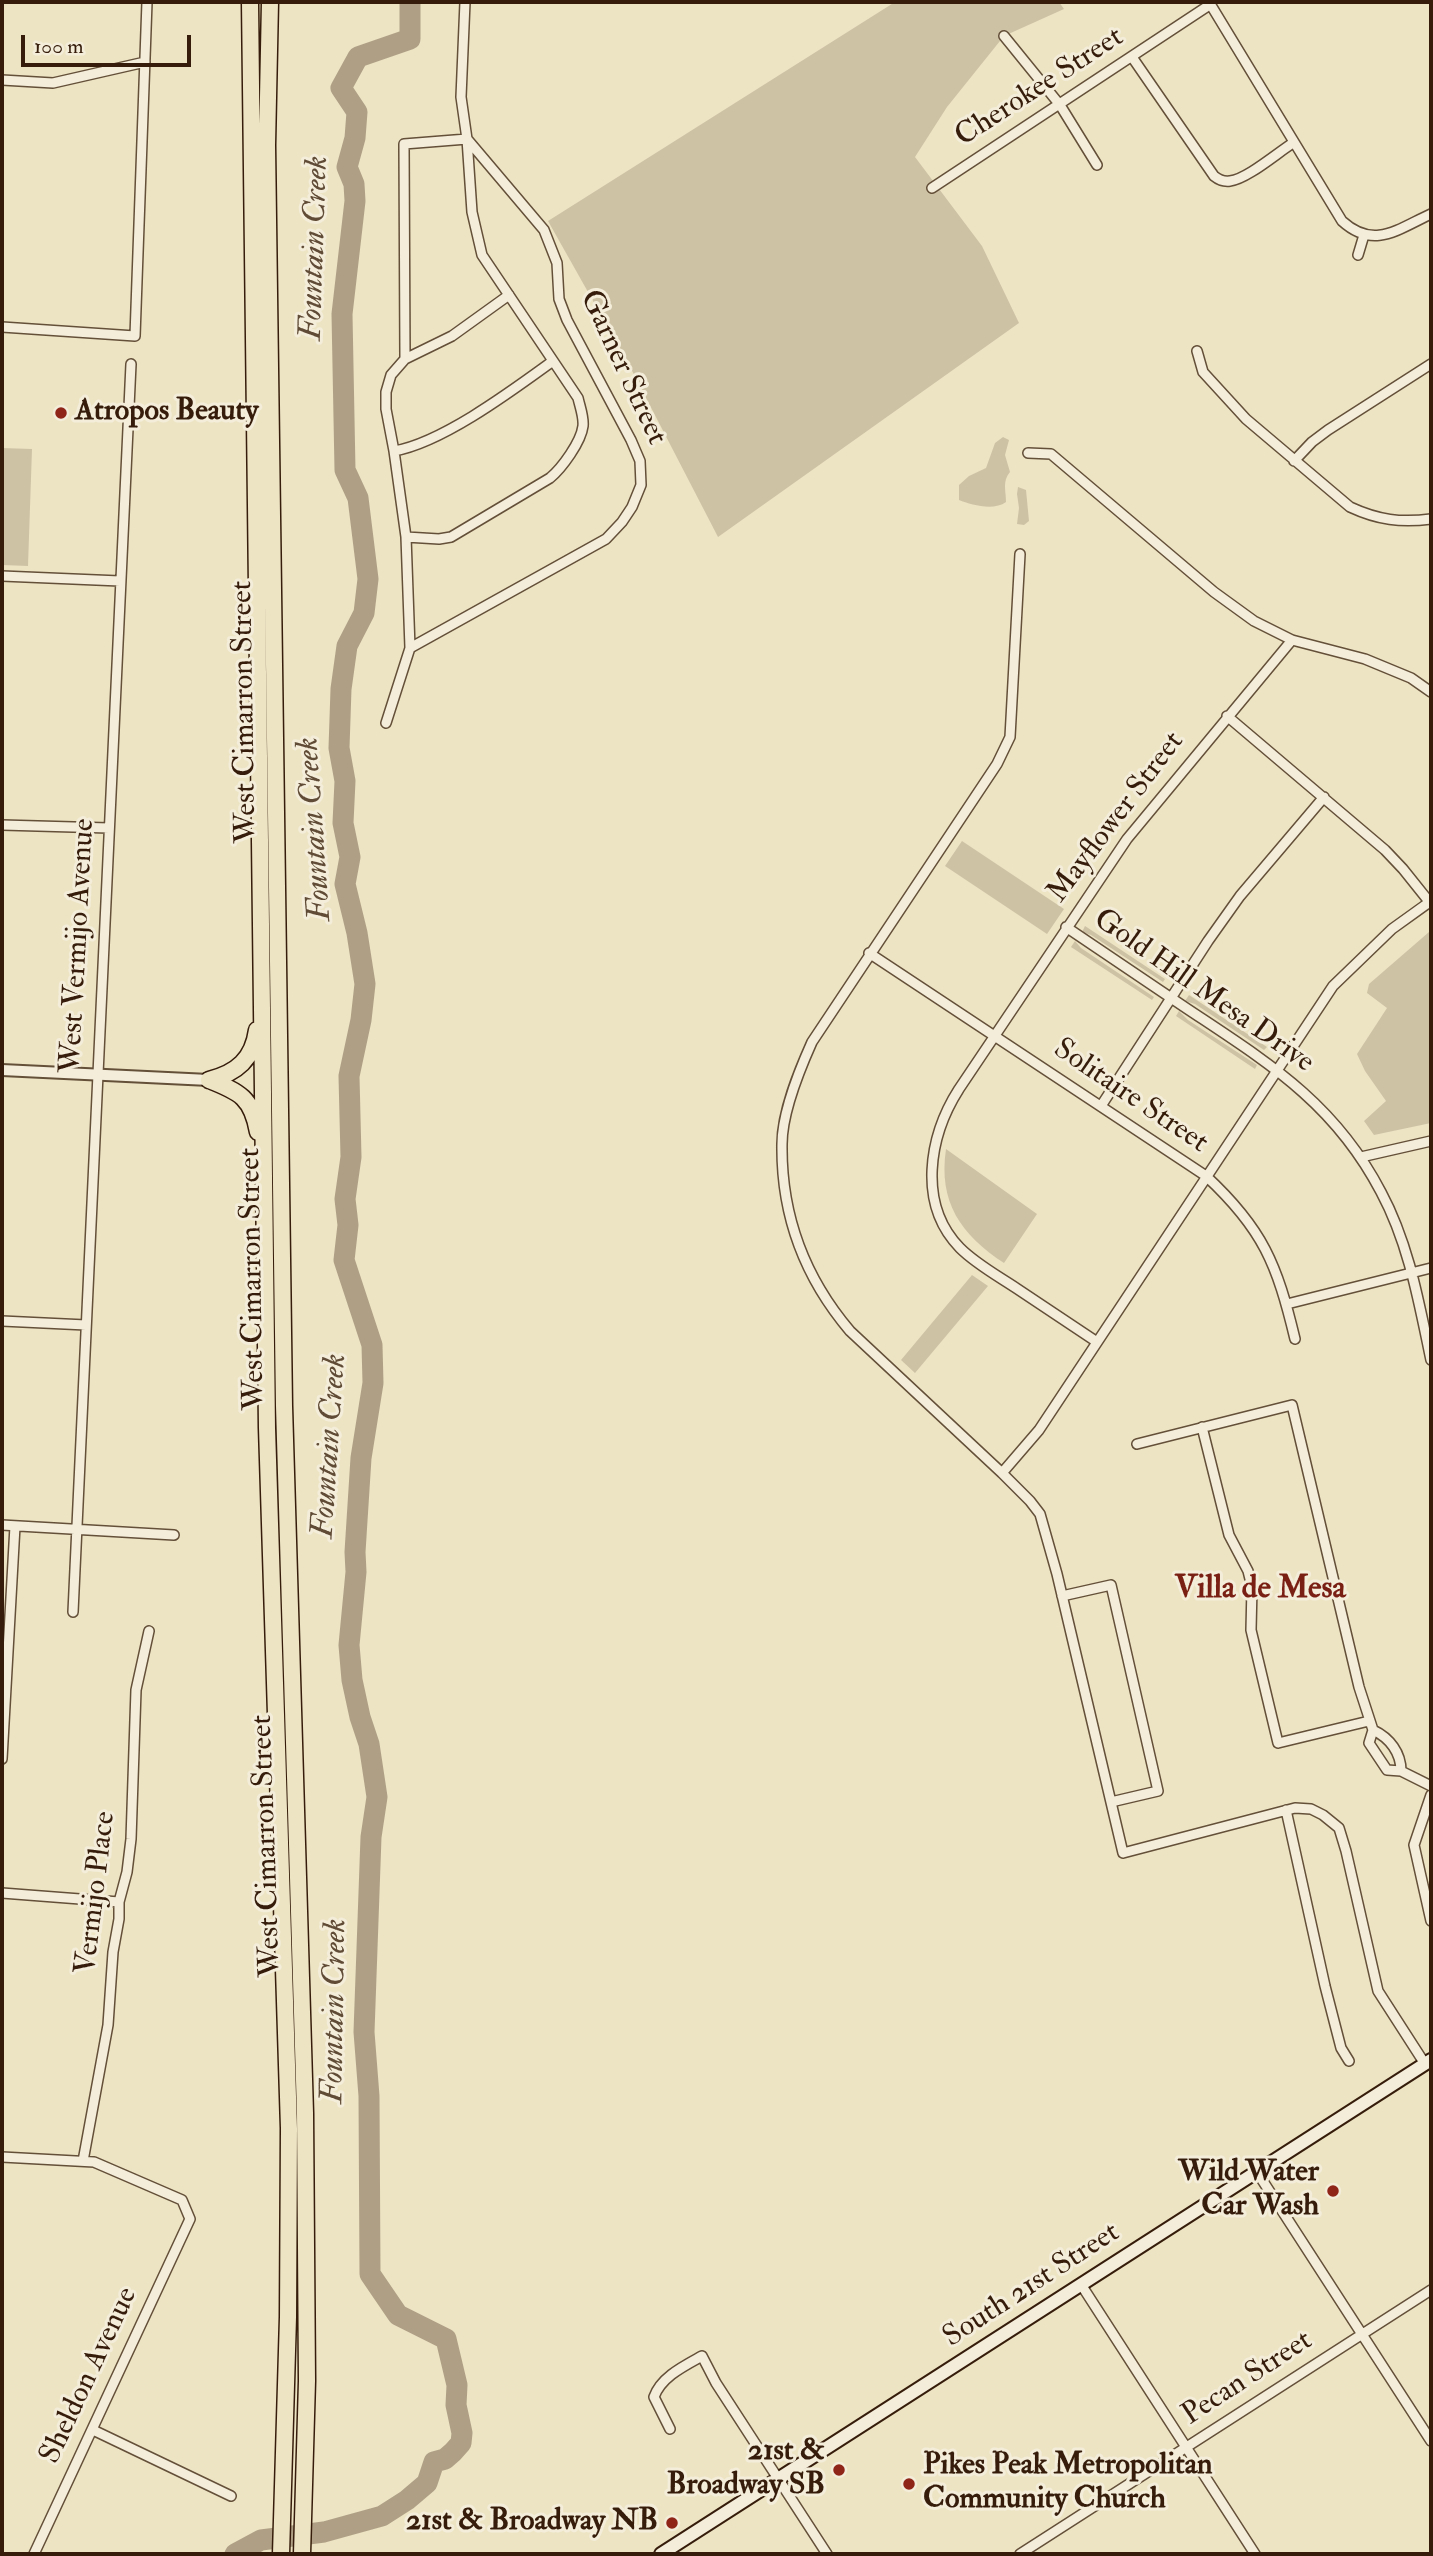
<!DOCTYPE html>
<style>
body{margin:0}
#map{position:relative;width:1433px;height:2556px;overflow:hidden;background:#ede4c4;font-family:"IM FELL Double Pica",serif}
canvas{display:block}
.frame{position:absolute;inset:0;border:4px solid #361d0b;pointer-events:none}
.scale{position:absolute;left:21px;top:35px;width:170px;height:32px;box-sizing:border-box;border:4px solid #361d0b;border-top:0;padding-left:9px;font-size:21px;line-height:24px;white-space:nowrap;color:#361d0b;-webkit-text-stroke:5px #f3edd9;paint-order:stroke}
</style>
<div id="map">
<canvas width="1433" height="2556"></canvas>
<div class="frame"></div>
<div class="scale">100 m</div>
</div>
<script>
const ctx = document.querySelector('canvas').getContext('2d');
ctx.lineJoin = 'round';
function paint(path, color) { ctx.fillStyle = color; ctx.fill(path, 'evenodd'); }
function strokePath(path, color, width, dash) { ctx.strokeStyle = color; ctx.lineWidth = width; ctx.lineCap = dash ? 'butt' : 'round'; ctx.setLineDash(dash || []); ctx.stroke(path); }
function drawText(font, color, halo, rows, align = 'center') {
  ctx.font = font + ' "IM FELL Double Pica",serif'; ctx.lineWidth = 6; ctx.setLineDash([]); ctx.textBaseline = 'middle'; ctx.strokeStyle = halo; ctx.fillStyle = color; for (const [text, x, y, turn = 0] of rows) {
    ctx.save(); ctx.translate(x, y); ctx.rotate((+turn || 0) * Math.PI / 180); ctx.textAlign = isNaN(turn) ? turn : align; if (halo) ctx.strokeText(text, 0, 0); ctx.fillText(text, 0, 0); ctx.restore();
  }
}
paint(new Path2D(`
 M 895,2 L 1059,2 L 1064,9 L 1004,36 L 947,107 L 915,157 L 982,246 L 1019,323 L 718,537 L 628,363 L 548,221 Z
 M 1003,437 L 1009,440 L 1005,455 L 1010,472 C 1002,481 1006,491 1006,502 C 994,511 971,505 959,500 L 959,485 L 969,476 L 986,468 L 995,443 Z
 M 2,448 L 32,449 L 28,566 L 2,565 Z
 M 1018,487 L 1026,490 L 1029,521 L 1024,525 L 1017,524 L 1019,508 L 1017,494 Z
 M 962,841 L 1064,909 L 1047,934 L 945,866 Z
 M 1085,926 L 1165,979 L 1163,982 L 1091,935 L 1082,932 Z
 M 1429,932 L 1431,934 L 1431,1123 L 1374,1135 L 1364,1121 L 1386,1101 L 1365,1071 L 1357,1054 L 1387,1008 L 1367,993 L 1369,984 Z
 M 1075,941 L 1081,948 L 1154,997 L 1152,1000 L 1071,947 Z
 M 1189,995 L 1267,1047 L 1264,1050 L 1195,1004 L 1185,1001 Z
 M 1179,1011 L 1188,1020 L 1257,1065 L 1255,1069 L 1176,1016 Z
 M 946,1149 L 1037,1214 L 1004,1263 C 961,1235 938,1202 946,1149 Z
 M 972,1275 L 988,1286 L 915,1373 L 901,1360 Z`), '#cec2a5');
strokePath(new Path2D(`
 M 235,2554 L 261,2540 L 324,2532 L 382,2516 L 407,2500 L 427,2483 L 434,2462 L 445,2459 L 453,2452 L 461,2443 L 462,2433 L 456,2405 L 457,2385 L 446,2339 L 398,2315 L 370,2274 L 369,2096 L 364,2032 L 371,1837 L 377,1797 L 369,1744 L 360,1717 L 352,1680 L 349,1645 L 356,1572 L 355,1552 L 361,1458 L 373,1383 L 372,1345 L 344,1260 L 348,1225 L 345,1199 L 351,1157 L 349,1076 L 361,1020 L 365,984 L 357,933 L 345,884 L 350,857 L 343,823 L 345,781 L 339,748 L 341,689 L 347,646 L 364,613 L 368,579 L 358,498 L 345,470 L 342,314 L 355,201 L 354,184 L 347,167 L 355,138 L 357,112 L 341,88 L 358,57 L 410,39 L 410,2`), '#afa085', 21);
const minor = new Path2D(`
 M 1209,2 L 1342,221 C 1374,250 1398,229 1431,214
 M 1004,36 L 1060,105 L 1097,165
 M 1132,57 L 1214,176 C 1219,180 1223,182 1230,181 C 1247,179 1277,153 1293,143
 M 2,80 L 53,83 L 145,62
 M 932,188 L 1211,4
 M 1358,255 L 1364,235
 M 2,327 L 135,336 L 147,2
 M 1197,351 L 1203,372 L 1246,419 L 1350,507 C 1378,520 1401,523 1431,519
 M 405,359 L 452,336 L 509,295
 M 394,451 C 442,443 513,390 553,361
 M 1028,453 L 1051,454 L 1214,592 L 1254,621 L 1292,640 L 1365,659 L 1411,678 L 1431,692
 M 1294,461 L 1312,442 L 1328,430 L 1431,364
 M 406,537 L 439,539 L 451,537 L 550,478 C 562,468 581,442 583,426 C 584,417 580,407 578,398 L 482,255 L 472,212 L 467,139 L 461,97 L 465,2
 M 1020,554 L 1010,737 L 997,764 L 812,1042 C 799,1071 782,1112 782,1144 C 781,1215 805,1278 850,1331 L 1002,1473 L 1039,1430 L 1333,986 L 1392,929 L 1431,901
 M 2,576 L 120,581
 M 410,648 L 606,539 L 622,522 L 632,507 L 641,485 L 640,461 L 631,440 L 567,320 L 559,299 L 557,263 L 544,230 L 467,139
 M 1227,716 L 1385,850 L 1403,869 L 1431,904
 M 386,723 L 410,648 L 406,537 L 394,451 L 386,409 L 386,392 L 391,375 L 405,359 L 404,144 L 467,139
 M 2,825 L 109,828
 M 1066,927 C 1106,954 1146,981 1186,1008 C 1267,1062 1334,1102 1381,1192 C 1409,1244 1419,1303 1431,1360
 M 869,953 L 1206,1176 C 1263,1229 1277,1264 1295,1339
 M 1101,1106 L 1208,941 L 1240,896 L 1324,797
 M 1361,1157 L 1431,1141
 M 1287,1304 L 1431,1268
 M 2,1321 L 86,1325
 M 1097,1342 C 1070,1324 1043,1306 1016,1288 C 998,1276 976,1264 960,1248 C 917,1204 929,1136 959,1089 L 1127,839 L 1292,640
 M 1202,1427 L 1229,1535 L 1248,1571 L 1252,1587 L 1251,1630 L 1278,1743 L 1369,1721
 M 1137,1444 L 1292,1405 L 1359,1687 L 1373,1730 L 1369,1743 L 1387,1770 L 1401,1771 L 1431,1786
 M 1002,1473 L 1030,1501 L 1040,1514 L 1057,1574 L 1123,1853 L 1295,1808 L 1311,1809 L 1323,1815 L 1339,1828 L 1346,1851 L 1378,1991 L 1425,2064
 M 2,1525 L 174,1535
 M 1062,1596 L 1111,1585 L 1158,1791 L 1111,1802
 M 73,1612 L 131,364
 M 1373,1730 C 1390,1738 1401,1753 1401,1771
 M 2,1759 L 15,1526
 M 1431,1795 L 1414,1845 L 1431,1921
 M 1286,1810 L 1325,1986 L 1341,2048 L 1349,2061
 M 2,1893 L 119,1902
 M 2,2157 L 94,2162 L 182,2200 L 190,2219 L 34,2554
 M 83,2161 L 108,2025 L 113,1952 L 119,1919 L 119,1902 L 127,1872 L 131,1839 L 136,1690 L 149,1631
 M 1257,2172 L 1431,2441
 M 1082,2286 L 1255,2554
 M 670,2429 L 654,2397 C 661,2377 684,2366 702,2356 L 716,2383 L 827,2554
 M 93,2430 L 231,2496
 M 1020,2554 L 1431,2290`);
const tertiary = new Path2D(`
 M 2,1070 L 209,1080`);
const secondary = new Path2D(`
 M 661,2554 L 1431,2060`);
const trunk = new Path2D(`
 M 250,2 L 267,1428 L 289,2128 L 288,2317 L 281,2554
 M 270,2 L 267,145 L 284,1406 L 305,2113 L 307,2381 L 302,2554
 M 209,1080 C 240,1092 252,1098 258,1132
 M 209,1080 C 237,1073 253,1059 257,1030`);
strokePath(minor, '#644f39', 12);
strokePath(tertiary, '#644f39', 14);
strokePath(secondary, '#361d0b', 16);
strokePath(trunk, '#361d0b', 19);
strokePath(minor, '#f3edd9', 9);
strokePath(tertiary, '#f3edd9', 10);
strokePath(secondary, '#f3edd9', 12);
strokePath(trunk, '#ede4c4', 16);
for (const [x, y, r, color] of [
 [61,413,7,"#8f2418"],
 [1333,2191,7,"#8f2418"],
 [839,2470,7,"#8f2418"],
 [909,2484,7,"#8f2418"],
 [672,2523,7,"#8f2418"]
]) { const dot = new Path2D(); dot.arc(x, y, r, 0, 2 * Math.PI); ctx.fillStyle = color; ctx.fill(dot); strokePath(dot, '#f3edd9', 2.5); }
drawText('30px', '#361d0b', '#f3edd9', [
 ["Cherokee Street",1040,88,-33],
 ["Garner Street",622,368,65],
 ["West Cimarron Street",246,712,-91],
 ["Mayflower Street",1117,818,-53],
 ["West Vermijo Avenue",79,946,-87],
 ["Gold Hill Mesa Drive",1203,992,35],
 ["Solitaire Street",1130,1097,34],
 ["West Cimarron Street",254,1279,-91],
 ["West Cimarron Street",268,1846,-92],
 ["Vermijo Place",97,1893,-83],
 ["South 21st Street",1032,2286,-33],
 ["Sheldon Avenue",90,2376,-65],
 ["Pecan Street",1248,2379,-33]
]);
drawText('bold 30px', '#361d0b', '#f3edd9', [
 ["Atropos Beauty",75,413,"left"],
 ["Wild Water",1319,2174],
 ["Car Wash",1319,2208],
 ["21st &",825,2453],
 ["Broadway SB",825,2487],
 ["Pikes Peak Metropolitan",923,2467,"left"],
 ["Community Church",923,2501,"left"],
 ["21st & Broadway NB",658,2523]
], 'right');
drawText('italic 32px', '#604b36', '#f3edd9', [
 ["Fountain Creek",316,248,-88],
 ["Fountain Creek",316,829,-94],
 ["Fountain Creek",331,1446,-86],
 ["Fountain Creek",336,2011,-89]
]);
drawText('bold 32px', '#7a1f14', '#f3edd9', [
 ["Villa de Mesa",1260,1590]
]);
</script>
